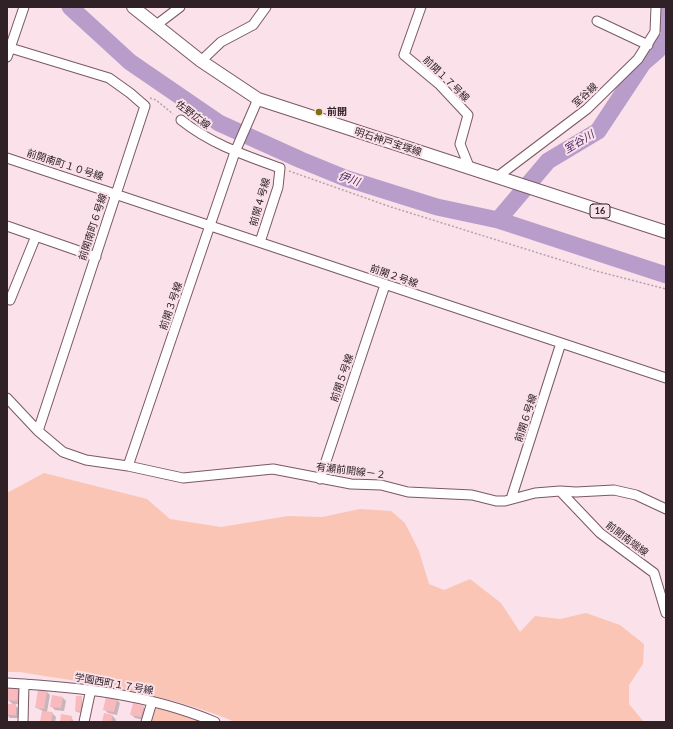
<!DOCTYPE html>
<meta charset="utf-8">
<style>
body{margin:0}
#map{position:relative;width:673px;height:729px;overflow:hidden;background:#fae1ea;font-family:Lato,sans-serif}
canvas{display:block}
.frame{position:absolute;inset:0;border:8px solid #2f2126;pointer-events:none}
</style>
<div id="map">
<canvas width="673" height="729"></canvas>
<div class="frame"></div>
</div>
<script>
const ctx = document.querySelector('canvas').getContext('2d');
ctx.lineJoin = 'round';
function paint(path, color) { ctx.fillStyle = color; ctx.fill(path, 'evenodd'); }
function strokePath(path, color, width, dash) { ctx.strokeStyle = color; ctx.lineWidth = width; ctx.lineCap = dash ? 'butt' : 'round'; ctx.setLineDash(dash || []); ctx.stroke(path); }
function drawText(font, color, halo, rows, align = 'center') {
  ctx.font = font + ' Lato,"Noto Sans JP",sans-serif'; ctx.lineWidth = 4; ctx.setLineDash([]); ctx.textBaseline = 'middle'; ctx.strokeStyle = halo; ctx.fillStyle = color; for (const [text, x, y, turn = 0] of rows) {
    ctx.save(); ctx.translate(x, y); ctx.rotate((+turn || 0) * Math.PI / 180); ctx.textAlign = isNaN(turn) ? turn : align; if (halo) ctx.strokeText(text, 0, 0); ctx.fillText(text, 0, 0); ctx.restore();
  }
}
paint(new Path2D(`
 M 44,473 L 147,499 L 170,519 L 221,527 L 288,516 L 322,517 L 360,509 L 391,511 L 405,523 L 419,551 L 429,584 L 444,590 L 470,579 L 501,603 L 520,632 L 535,616 L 560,619 L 586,613 L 620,625 L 644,644 L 643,664 L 629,685 L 629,704 L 644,722 L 235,722 C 168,693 92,684 20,672 L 7,672 L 7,493 Z
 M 159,707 L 204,722 L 149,722 L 153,710 Z`), '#fbc5b5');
paint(new Path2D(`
 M 18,689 L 21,692 L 20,704 L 14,704 L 19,709 L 19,718 L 10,718 L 7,715 L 14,705 L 8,700 Z
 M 47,692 L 50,695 L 47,712 L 52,713 L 56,717 L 55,722 L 41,722 L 43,711 L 37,708 Z
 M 82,697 L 82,713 L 77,712 L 76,711 Z
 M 63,698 L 66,701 L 64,711 L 55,710 L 51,706 Z
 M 117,700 L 120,703 L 117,715 L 108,713 L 104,709 Z
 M 143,707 L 147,710 L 144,720 L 135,718 L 131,714 Z
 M 113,716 L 116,720 L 115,722 L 103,722 Z
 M 71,717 L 74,722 L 61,722 Z`), '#0003');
strokePath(new Path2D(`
 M 70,7 L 130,62 L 219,123 L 301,160 L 345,178 L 437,207 L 498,220 L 666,275
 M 665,7 L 666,26
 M 498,220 L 548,161 L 598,131 L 643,63 L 658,50 L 666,40`), '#b89dcb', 17);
paint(new Path2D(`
 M 8,687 L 18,688 L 17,701 L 7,700 Z
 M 38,690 L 47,691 L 44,709 L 35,708 Z
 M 52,695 L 63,697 L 61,708 L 50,707 Z
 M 76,696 L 82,696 L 81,712 L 75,711 Z
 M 106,697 L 117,699 L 114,712 L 103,710 Z
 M 133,703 L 144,706 L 141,717 L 130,715 Z
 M 7,704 L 16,704 L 16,715 L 7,715 Z
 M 42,711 L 53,712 L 51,722 L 40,722 Z
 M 104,713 L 113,715 L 111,722 L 102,722 Z
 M 61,714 L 72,716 L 71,722 L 60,722 Z`), '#f8babd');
const minor = new Path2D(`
 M 421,7 L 404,55 L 439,84 L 468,115 L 460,144 L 470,169
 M 597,21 L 648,45
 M 155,26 L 180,7
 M 7,47 L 109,78 L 130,93 L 145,106 L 38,431
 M 7,57 L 24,7
 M 201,61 L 221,42 L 253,25 L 266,7
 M 181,120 C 211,144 244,155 280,168 L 278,187 L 260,242
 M 7,158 L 666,378
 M 497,177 L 587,109 L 638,59 L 655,32 L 656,7
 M 7,226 L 96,257
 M 7,299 L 10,300 L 36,236
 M 7,398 L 38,431 L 63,452 L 86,460 L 128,466 L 183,478 L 273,469 L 351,484 L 381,485 L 408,492 L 472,495 L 496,501 L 505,501 L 535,493 L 560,491 L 576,492 L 614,490 L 636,495 L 666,509
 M 128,466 L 235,152 L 258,99
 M 320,479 L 385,285
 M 560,491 L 600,533 L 654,573 L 666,613
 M 511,499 L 561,343
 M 7,683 C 78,687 149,694 215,722
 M 23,722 L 24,684
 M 84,722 L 91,689
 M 146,722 L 152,702`);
const major = new Path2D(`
 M 133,7 L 201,61 L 258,99 L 666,232`);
strokePath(minor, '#7a5865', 11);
strokePath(major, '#7a5865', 14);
strokePath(new Path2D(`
 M 150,98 L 156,100 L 173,114
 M 289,171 L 391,207 L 596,271 L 666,289`), '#b7a2a9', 1.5, [2, 2]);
strokePath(minor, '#fff', 9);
strokePath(major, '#fff', 12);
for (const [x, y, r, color] of [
 [319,112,4,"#7c6f0e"]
]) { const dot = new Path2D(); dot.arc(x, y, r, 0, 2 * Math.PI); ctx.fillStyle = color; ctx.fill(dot); strokePath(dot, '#fae1ea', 1.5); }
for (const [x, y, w] of [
 [600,211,20]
]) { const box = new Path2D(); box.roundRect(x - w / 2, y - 7, w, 14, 3); ctx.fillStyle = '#fae1ea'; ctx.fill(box); strokePath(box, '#2f2126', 1); }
drawText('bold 9px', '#2f2126', null, [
 ["16",600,211]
]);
drawText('10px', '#2f2126', '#fae1ea', [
 ["前開１７号線",446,79,44],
 ["室谷線",585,95,-42],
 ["佐野広線",193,115,37],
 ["明石神戸宝塚線",388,142,18],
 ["前開南町１０号線",65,165,18],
 ["前開４号線",260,202,-74],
 ["前開南町６号線",93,227,-72],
 ["前開２号線",394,276,19],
 ["前開３号線",171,306,-71],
 ["前開５号線",342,378,-71],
 ["前開６号線",526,418,-72],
 ["有瀬前開線－２",351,471,7],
 ["前開南端線",627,539,37],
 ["学園西町１７号線",114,684,10]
]);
drawText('bold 10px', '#2f2126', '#fae1ea', [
 ["前開",327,112]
], 'left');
drawText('italic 11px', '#502c66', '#fae1ea', [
 ["室谷川",579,142,-31],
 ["伊川",349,179,19]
]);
</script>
